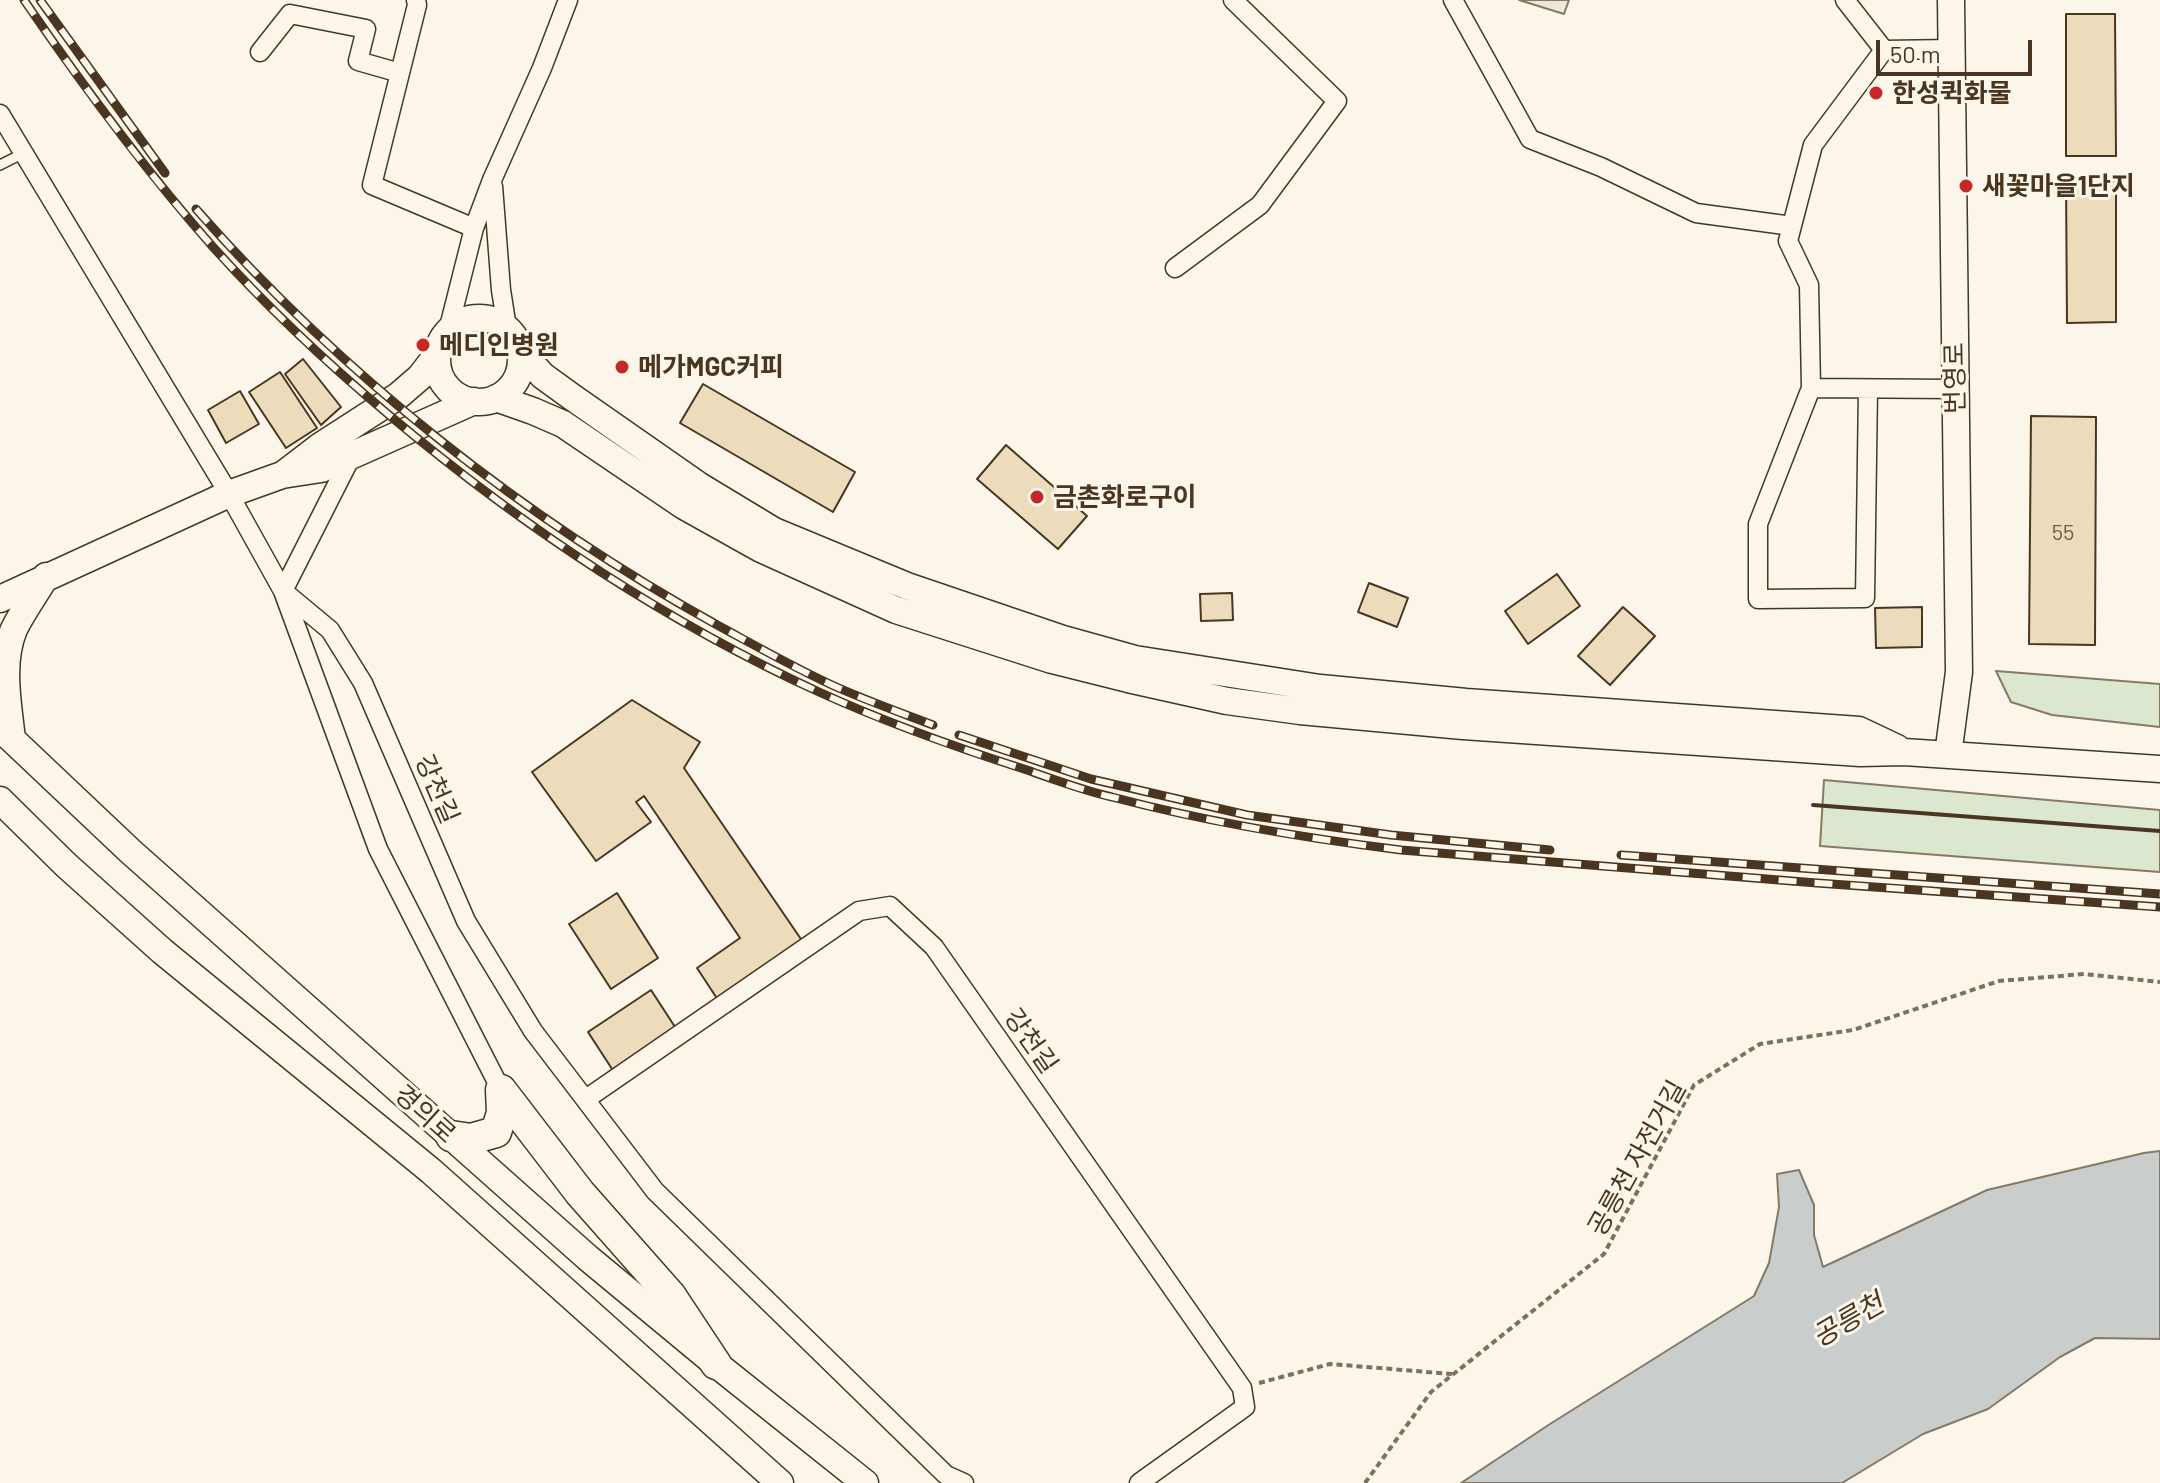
<!DOCTYPE html>
<meta charset="utf-8">
<style>
body{margin:0}
#map{position:relative;width:2160px;height:1483px;overflow:hidden;background:#fbf6e9;font-family:Barlow,sans-serif}
canvas{display:block}
.scale{position:absolute;left:1876px;top:40px;width:156px;height:36px;box-sizing:border-box;border:4px solid #4a3520;border-top:0;padding-left:10px;font-size:24px;line-height:28px;white-space:nowrap;color:#4a3520;-webkit-text-stroke:6px #fbf6e9;paint-order:stroke}
</style>
<div id="map">
<canvas width="2160" height="1483"></canvas>
<div class="scale">50 m</div>
</div>
<script>
const ctx = document.querySelector('canvas').getContext('2d');
ctx.lineJoin = 'round';
function paint(path, color) { ctx.fillStyle = color; ctx.fill(path, 'evenodd'); }
function strokePath(path, color, width, dash) { ctx.strokeStyle = color; ctx.lineWidth = width; ctx.lineCap = dash ? 'butt' : 'round'; ctx.setLineDash(dash || []); ctx.stroke(path); }
function drawText(font, color, halo, rows, align = 'center') {
  ctx.font = font + ' Barlow,"Noto Sans KR",sans-serif'; ctx.lineWidth = 6; ctx.setLineDash([]); ctx.textBaseline = 'middle'; ctx.strokeStyle = halo; ctx.fillStyle = color; for (const [text, x, y, turn = 0] of rows) {
    ctx.save(); ctx.translate(x, y); ctx.rotate((+turn || 0) * Math.PI / 180); ctx.textAlign = isNaN(turn) ? turn : align; if (halo) ctx.strokeText(text, 0, 0); ctx.fillText(text, 0, 0); ctx.restore();
  }
}
const green = new Path2D(`
 M 1996,671 L 2160,684 L 2160,727 L 2052,715 L 2011,702 Z
 M 1824,780 L 2160,810 L 2160,872 L 1820,846 Z`);
paint(green, '#dce7d0');
strokePath(green, '#887966', 2);
const parking = new Path2D(`
 M 1519,0 L 1569,0 L 1564,14 Z`);
paint(parking, '#ede7d9');
strokePath(parking, '#887966', 2);
const water = new Path2D(`
 M 2160,1151 L 2160,1339 L 2095,1338 L 2060,1357 L 1988,1409 L 1923,1434 L 1842,1483 L 1461,1483 L 1550,1424 L 1754,1296 L 1769,1263 L 1779,1207 L 1777,1174 L 1799,1170 L 1814,1205 L 1814,1235 L 1823,1267 L 1987,1190 L 2144,1153 Z`);
paint(water, '#c9cecd');
strokePath(water, '#887966', 2);
const building = new Path2D(`
 M 2066,14 L 2115,14 L 2116,156 L 2066,156 Z
 M 2066,181 L 2116,181 L 2116,322 L 2067,323 Z
 M 303,359 L 341,407 L 321,425 L 285,374 Z
 M 280,372 L 317,428 L 286,448 L 249,392 Z
 M 703,384 L 855,472 L 833,512 L 680,423 Z
 M 240,391 L 259,424 L 226,443 L 208,410 Z
 M 2031,416 L 2096,417 L 2095,645 L 2029,644 Z
 M 1006,445 L 1087,516 L 1058,549 L 977,479 Z
 M 1557,574 L 1580,606 L 1528,644 L 1505,611 Z
 M 1369,583 L 1408,598 L 1397,627 L 1358,612 Z
 M 1232,593 L 1233,620 L 1201,621 L 1200,594 Z
 M 1623,607 L 1655,636 L 1610,685 L 1578,656 Z
 M 1922,607 L 1922,647 L 1876,648 L 1875,608 Z
 M 632,700 L 700,742 L 684,768 L 805,945 L 720,1003 L 697,968 L 740,938 L 644,796 L 636,802 L 651,822 L 596,861 L 532,772 Z
 M 617,893 L 658,958 L 611,989 L 569,924 Z
 M 651,990 L 677,1030 L 614,1072 L 588,1032 Z`);
paint(building, '#ecdcbc');
strokePath(building, '#4a3520', 2);
const lane = new Path2D(`
 M 0,165 L 22,154`);
const street = new Path2D(`
 M 416,0 L 417,5 L 372,185 L 474,228
 M 1453,0 L 1530,139 L 1601,167 L 1696,213 L 1792,226
 M 1884,50 L 1952,49
 M 260,52 L 290,14 L 366,29 L 358,61 L 400,73
 M 0,114 L 229,494 L 283,591 L 378,849 L 501,1090
 M 493,186 L 501,290 L 507,328
 M 1175,268 L 1260,205 L 1337,101 L 1233,0
 M 448,331 L 474,228 L 492,180 L 542,68 L 568,0
 M 1811,388 L 1809,285 L 1788,241 L 1813,145 L 1884,50 L 1845,0
 M 1868,389 L 1865,598 L 1758,599 L 1758,524 L 1811,388 L 1955,389
 M 351,457 L 283,591 L 330,630 L 363,683 L 466,921 L 533,1031 L 655,1191 L 946,1475 L 964,1483
 M 586,1099 L 859,911 L 890,906 L 934,947 L 1242,1388 L 1245,1407 L 1139,1483`);
const secondary = new Path2D(`
 M437 360a42 42 0 1 1 84 0a42 42 0 1 1-84 0Z
 M 520,351 L 543,376 L 572,397 L 698,485 L 774,531 L 907,586 L 1063,639 L 1135,659 L 1320,688 L 1466,702 L 1859,730 L 1897,748
 M 496,398 L 533,411 L 563,424 L 684,506 L 761,549 L 896,610 L 1052,660 L 1128,679 L 1227,701 L 1300,711 L 1463,726 L 1860,753 L 1904,752 L 2160,769
 M 285,473 L 319,447 L 398,396 L 420,377 L 437,355
 M 0,599 L 229,494 L 282,475 L 321,469 L 474,401
 M 0,728 L 130,851 L 588,1258 L 716,1364 L 865,1483
 M 12,739 C 8,703 0,663 14,629 C 23,611 36,593 46,576
 M 1948,755 L 1959,672 L 1951,0
 M 0,800 L 66,865 L 162,951 L 431,1171 L 780,1483`);
const primary = new Path2D(`
 M 501,1090 L 580,1193 L 671,1296 L 716,1364
 M 451,1136 L 471,1139 L 496,1132 L 502,1113 L 501,1090`);
strokePath(lane, '#4a3520', 12);
strokePath(street, '#4a3520', 21);
strokePath(secondary, '#4a3520', 29);
strokePath(primary, '#4a3520', 33);
strokePath(new Path2D(`
 M 1259,1383 L 1330,1364 L 1452,1374
 M 1365,1483 L 1431,1392 L 1604,1254 L 1694,1085 L 1760,1044 L 1853,1030 L 1999,981 L 2084,974 L 2160,982`), '#7f6f5c', 4, [6, 4]);
strokePath(lane, '#fbf6e9', 9);
strokePath(street, '#fbf6e9', 18);
strokePath(secondary, '#fbf6e9', 26);
strokePath(primary, '#fbf6e9', 30);
const rail = new Path2D(`
 M 24,0 C 83,86 144,169 213,247 C 267,307 327,363 389,415 C 519,524 664,621 819,692 C 885,722 955,747 1024,769 C 1053,779 1082,790 1112,797 C 1207,822 1304,838 1401,850 L 1817,883 L 2160,907
 M 40,0 L 165,173
 M 196,209 C 342,375 525,519 719,626 C 756,646 793,667 832,685 C 865,700 899,712 933,725
 M 959,735 L 1091,779 L 1247,815 L 1391,835 L 1550,850
 M 1621,855 L 2160,894`);
strokePath(rail, '#4a3520', 9);
strokePath(rail, '#fbf6e9', 6, [18]);
strokePath(new Path2D(`
 M 1813,805 L 2160,831`), '#4a3520', 4);
for (const [x, y, r, color] of [
 [1876,93,8,"#c62828"],
 [1966,186,8,"#c62828"],
 [423,345,8,"#c62828"],
 [622,367,8,"#c62828"],
 [1037,497,8,"#c62828"]
]) { const dot = new Path2D(); dot.arc(x, y, r, 0, 2 * Math.PI); ctx.fillStyle = color; ctx.fill(dot); strokePath(dot, '#fbf6e9', 3); }
drawText('22px', '#725f47', null, [
 ["55",2063,533]
]);
drawText('bold 26px', '#4a3520', '#fbf6e9', [
 ["한성퀵화물",1892,93],
 ["새꽃마을1단지",1982,186],
 ["메디인병원",439,345],
 ["메가MGC커피",638,367],
 ["금촌화로구이",1053,497]
], 'left');
drawText('26px', '#4a3520', '#fbf6e9', [
 ["번영로",1955,378,-91],
 ["강천길",437,789,67],
 ["강천길",1031,1041,55],
 ["경의로",425,1114,42],
 ["공릉천 자전거길",1637,1158,-61]
]);
drawText('italic 28px', '#4a3520', '#fbf6e9', [
 ["공릉천",1848,1320,-30]
]);
</script>
